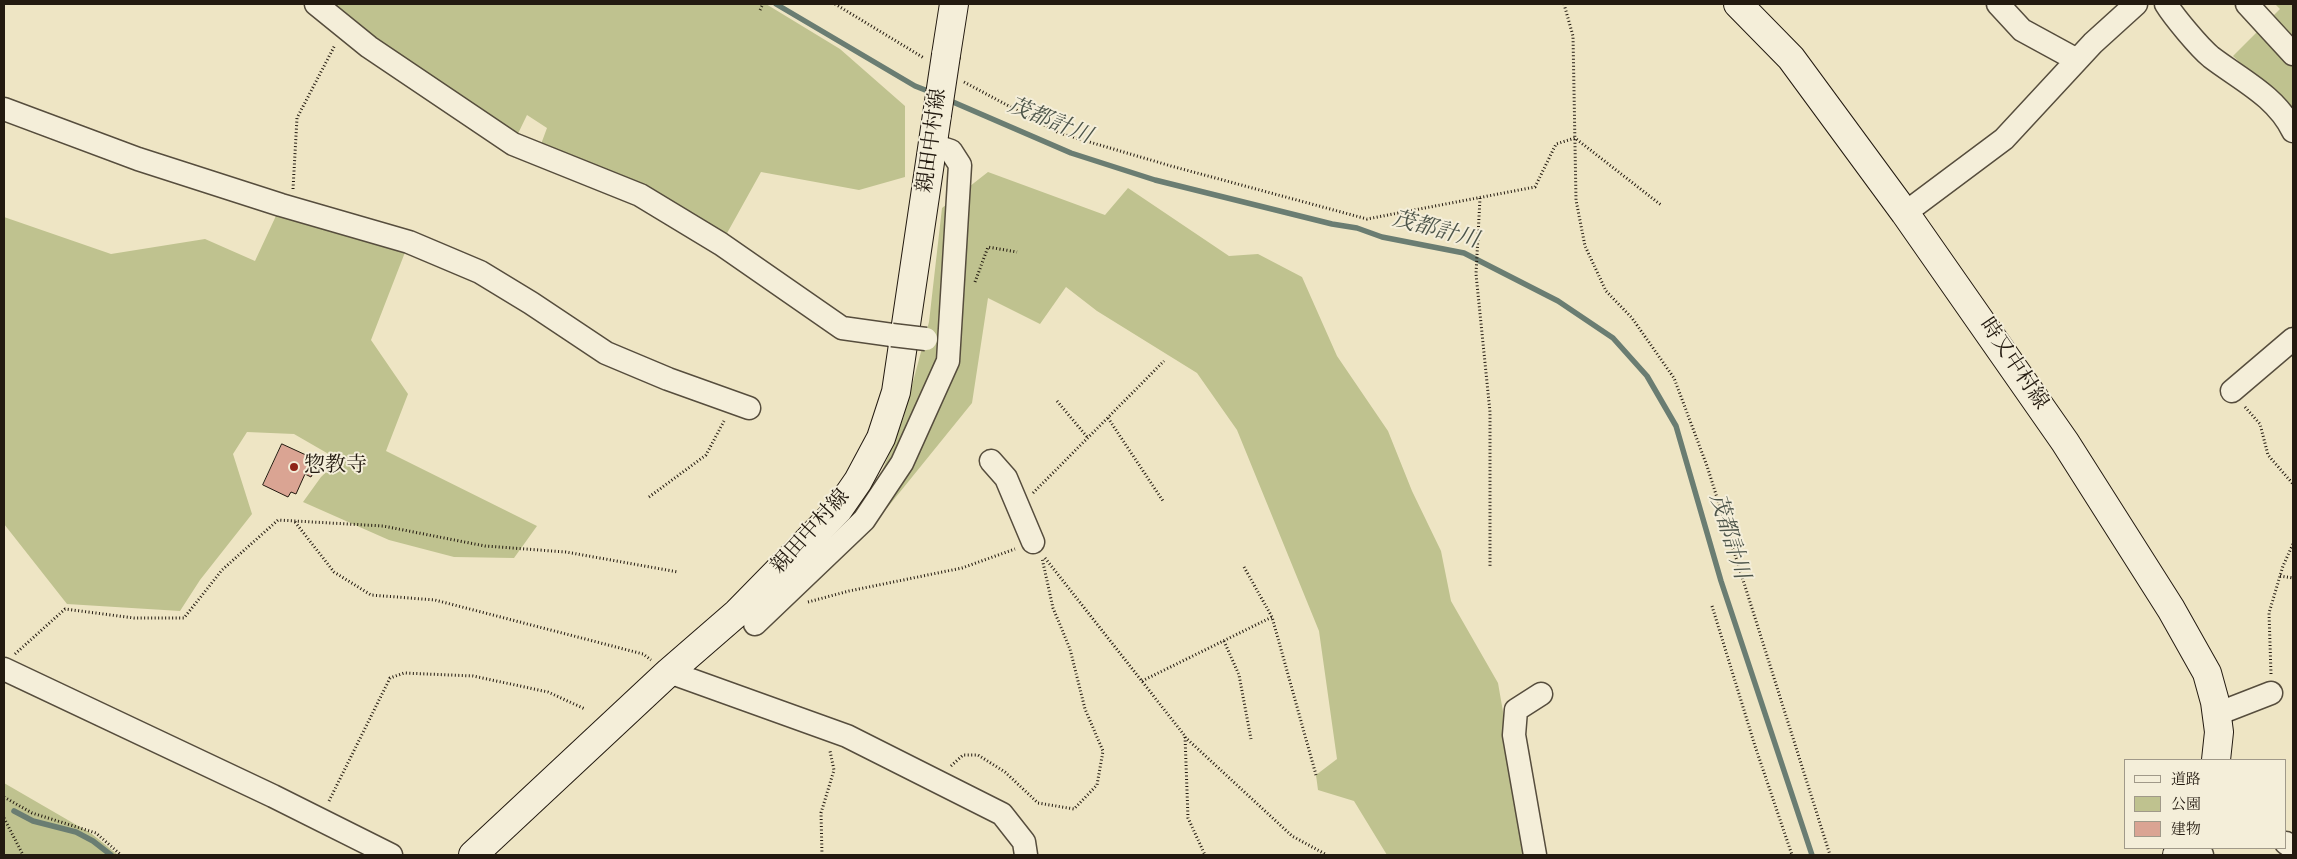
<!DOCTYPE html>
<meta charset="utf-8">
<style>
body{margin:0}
#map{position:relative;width:2297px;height:859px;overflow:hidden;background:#eee5c4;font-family:"Sorts Mill Goudy","Noto Serif JP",serif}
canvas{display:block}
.frame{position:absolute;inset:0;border:5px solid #231a10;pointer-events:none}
.legend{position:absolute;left:2124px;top:759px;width:162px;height:90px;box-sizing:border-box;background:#f4eed9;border:1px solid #a09989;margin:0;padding:6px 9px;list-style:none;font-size:15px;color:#231a10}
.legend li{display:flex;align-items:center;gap:10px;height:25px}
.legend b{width:25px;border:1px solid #a09989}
</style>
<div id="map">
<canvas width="2297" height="859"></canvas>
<div class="frame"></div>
<ul class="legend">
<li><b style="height:6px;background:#f4eed9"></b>道路</li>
<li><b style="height:14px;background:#bfc28f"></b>公園</li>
<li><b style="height:14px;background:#daa493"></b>建物</li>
</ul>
</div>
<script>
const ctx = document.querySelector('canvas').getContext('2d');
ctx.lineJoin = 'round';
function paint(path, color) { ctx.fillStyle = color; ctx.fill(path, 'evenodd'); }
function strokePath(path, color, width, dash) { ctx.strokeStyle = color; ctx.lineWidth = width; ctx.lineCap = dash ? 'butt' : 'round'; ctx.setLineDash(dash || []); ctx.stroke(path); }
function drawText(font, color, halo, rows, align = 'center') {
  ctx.font = font + ' "Sorts Mill Goudy","Noto Serif JP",serif'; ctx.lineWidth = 4; ctx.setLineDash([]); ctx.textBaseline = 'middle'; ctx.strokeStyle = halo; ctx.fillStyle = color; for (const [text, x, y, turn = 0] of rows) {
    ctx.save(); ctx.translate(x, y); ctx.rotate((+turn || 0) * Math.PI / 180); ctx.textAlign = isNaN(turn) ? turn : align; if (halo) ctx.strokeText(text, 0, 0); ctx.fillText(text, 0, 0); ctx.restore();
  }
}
paint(new Path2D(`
 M 317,4 L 766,4 L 840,49 L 905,106 L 905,177 L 859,190 L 761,172 L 721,244 L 537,155 L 547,128 L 527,115 L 513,144 Z
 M 2275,4 L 2293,4 L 2293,112 L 2233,56 L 2280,9 Z
 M 988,172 L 1105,215 L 1128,188 L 1229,256 L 1258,254 L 1302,277 L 1337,356 L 1388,431 L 1412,491 L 1441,551 L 1451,601 L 1498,683 L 1528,855 L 1387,855 L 1354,801 L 1318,790 L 1316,775 L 1337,759 L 1319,631 L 1237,430 L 1197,373 L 1097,311 L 1066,287 L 1040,324 L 988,298 L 972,403 L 887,508 L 881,474 L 903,419 L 929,322 L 942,208 Z
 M 281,205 L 409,242 L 371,340 L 408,394 L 386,451 L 537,526 L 514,558 L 454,557 L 389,540 L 303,502 L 321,477 L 339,460 L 294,434 L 247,432 L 233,454 L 252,514 L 200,580 L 180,611 L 67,604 L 4,524 L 4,217 L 111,254 L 205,239 L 255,261 Z
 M 4,783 L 92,834 L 118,855 L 4,855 Z`), '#bfc28f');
strokePath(new Path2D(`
 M 776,4 L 915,86 L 933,93
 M 946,99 L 1071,153 L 1155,180 L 1332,224 L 1357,228 L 1382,237 L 1464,253 L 1558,301 L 1613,338 L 1647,376 L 1676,426 L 1721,581 L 1812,855
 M 14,811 L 33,821 L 76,832 L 93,841 L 111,855`), '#6a7d72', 5.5);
const building = new Path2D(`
 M 282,444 L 319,461 L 311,477 L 305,474 L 296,494 L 291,492 L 288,497 L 263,485 Z`);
paint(building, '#daa493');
strokePath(building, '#231a10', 1);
const street = new Path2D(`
 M 316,4 L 369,47 L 513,144 L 640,195 L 721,244 L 842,328 L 892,335
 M 1998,4 L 2022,30 L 2077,60
 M 2166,4 C 2174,17 2199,47 2211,57 C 2241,80 2276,96 2293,131
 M 2247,4 L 2293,54
 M 4,109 L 138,159 L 281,205 L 409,242 L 480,272 L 531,303 L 606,353 L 668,379 L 749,408
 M 1905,213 L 2004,139 L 2093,43 L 2136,4
 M 2232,391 L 2293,339
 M 991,461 L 1006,478 L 1033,542
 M 755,624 L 864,520 L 902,463 L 948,361 L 960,165 L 951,151 L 933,145
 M 4,669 L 273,796 L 391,855
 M 669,672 L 847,736 L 1002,814 L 1024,842 L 1026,855
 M 2217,714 L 2271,693
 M 2286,843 L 2293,848
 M 2199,848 L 2202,855
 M 1535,855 L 1514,735 L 1516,710 L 1541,694`);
const secondary = new Path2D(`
 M 1738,4 L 1791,58 L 1905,213 L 2065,442 L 2171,609 L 2207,673 L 2215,702 L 2219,732 L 2216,760
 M 946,55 L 954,4
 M 473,855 L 669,672 L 737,613 L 838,510 L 858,481 L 881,438 L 896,392 L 937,115
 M 2177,855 L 2182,848`);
strokePath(street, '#564d3d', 25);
strokePath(secondary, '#231a10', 30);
strokePath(new Path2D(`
 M 835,4 L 924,58
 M 1564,4 L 1573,36 L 1576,200 L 1585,246 L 1606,291 L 1632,318 L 1674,378 L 1707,466 L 1830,855
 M 760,10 L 763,4
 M 964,82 L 1059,133 L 1171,166 L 1367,219 L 1535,187 L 1556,144 L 1575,138 L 1661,205
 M 293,189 L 297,118 L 335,45
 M 1480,198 L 1476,274 L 1490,412 L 1490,568
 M 975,282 L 988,247 L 1017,252
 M 1057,401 L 1088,438
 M 2245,407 L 2260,424 L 2268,455 L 2293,484
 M 1108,418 L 1163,501
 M 1033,493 L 1164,361
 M 649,497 L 706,455 L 724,421
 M 295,522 L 334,572 L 371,595 L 435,600 L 643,654 L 651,660
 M 1045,558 L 1185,736 L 1188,818 L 1205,855
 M 1244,567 L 1272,617
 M 2280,576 L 2293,578
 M 808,602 L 849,591 L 962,568 L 1015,549
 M 1712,606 L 1755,746 L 1792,855
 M 1224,641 L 1239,675 L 1251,739
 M 15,654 L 65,609 L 134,618 L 184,618 L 222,570 L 278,520 L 383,526 L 485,546 L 566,552 L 678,572
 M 2271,674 L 2269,613 L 2283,566 L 2293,544
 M 1142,681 L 1272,617 L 1316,775
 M 1185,737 L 1292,836 L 1327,855
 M 951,766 L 963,755 L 978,755 L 1005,772 L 1038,803 L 1074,809 L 1097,785 L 1103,751 L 1085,709 L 1070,649 L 1053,608 L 1042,558
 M 4,797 L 32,813 L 96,833 L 121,855
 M 329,801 L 390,678 L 404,673 L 473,676 L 548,692 L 585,709
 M 4,818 L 23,855
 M 822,855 L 821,813 L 834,770 L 830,751`), '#231a10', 3, [1, 2.5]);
strokePath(street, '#f4eed9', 22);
strokePath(secondary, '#f4eed9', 28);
const streetBridge = new Path2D(`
 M 892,335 L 926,339`);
const secondaryBridge = new Path2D(`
 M 937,115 L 946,55`);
strokePath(streetBridge, '#564d3d', 25, []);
strokePath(secondaryBridge, '#231a10', 30, []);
strokePath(streetBridge, '#f4eed9', 22);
strokePath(secondaryBridge, '#f4eed9', 28);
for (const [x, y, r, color] of [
 [294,467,5,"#8f2418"]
]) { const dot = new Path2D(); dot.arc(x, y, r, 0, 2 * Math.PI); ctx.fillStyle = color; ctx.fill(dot); strokePath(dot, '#f4eed9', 2); }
drawText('21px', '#231a10', '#f4eed9', [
 ["親田中村線",934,141,-82],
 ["時又中村線",2012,365,56],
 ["親田中村線",812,533,-48]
]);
drawText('21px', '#231a10', '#f4eed9', [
 ["惣教寺",304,467]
], 'left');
drawText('italic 22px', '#4c5449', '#f4eed9', [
 ["茂都計川",1049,123,22],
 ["茂都計川",1435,232,15],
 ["茂都計川",1727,537,73]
]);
</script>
